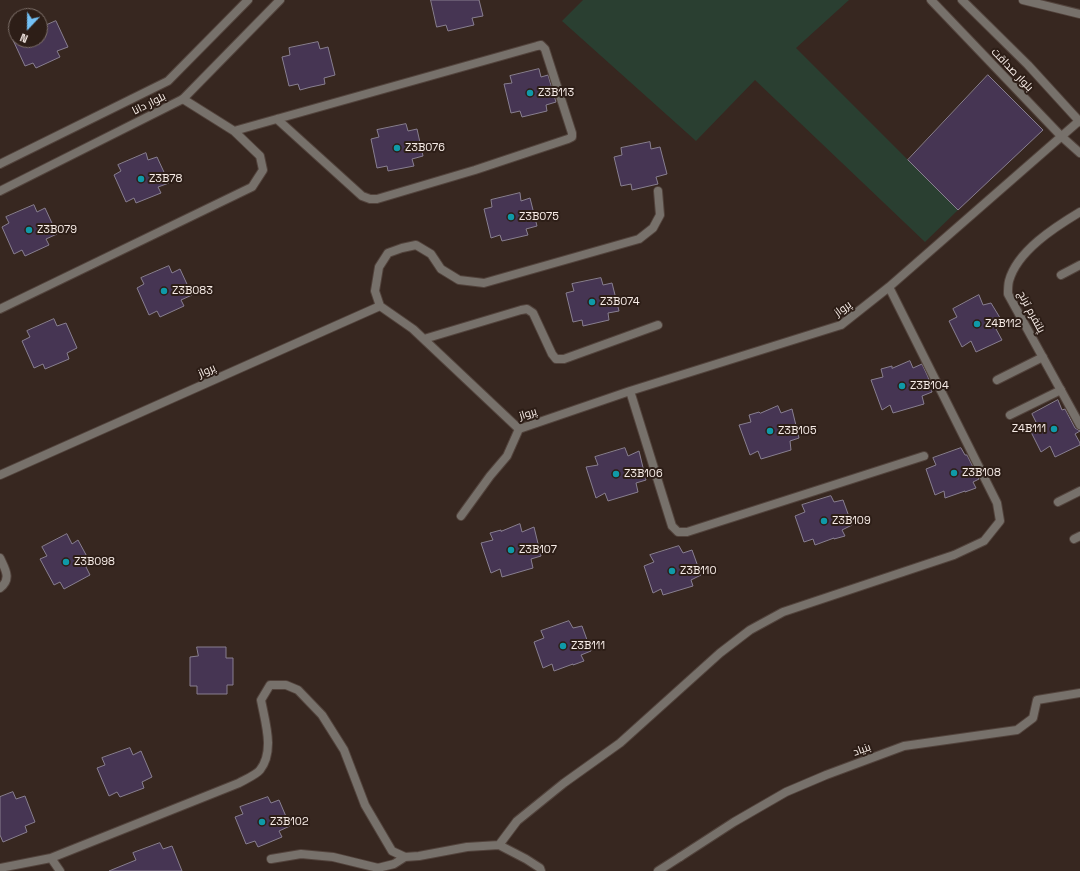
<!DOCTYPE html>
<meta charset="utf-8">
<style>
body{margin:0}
#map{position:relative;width:1080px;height:871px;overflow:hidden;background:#372720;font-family:"Space Grotesk",sans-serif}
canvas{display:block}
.north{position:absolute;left:8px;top:8px;width:40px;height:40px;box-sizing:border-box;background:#2d1e17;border:1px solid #7e716b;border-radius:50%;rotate:202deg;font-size:11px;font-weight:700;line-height:16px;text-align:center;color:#f8ede8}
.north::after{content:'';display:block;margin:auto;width:14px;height:18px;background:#73c1f6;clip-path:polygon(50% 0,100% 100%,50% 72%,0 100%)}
</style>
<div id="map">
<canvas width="1080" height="871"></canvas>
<div class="north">N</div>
</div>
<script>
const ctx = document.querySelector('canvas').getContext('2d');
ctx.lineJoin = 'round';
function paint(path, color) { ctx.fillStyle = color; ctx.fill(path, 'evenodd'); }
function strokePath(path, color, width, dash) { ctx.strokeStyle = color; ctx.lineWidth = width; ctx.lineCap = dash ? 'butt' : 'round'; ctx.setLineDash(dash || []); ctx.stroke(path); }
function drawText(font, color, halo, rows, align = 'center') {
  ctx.font = font + ' "Space Grotesk",Cairo,sans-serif'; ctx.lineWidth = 4; ctx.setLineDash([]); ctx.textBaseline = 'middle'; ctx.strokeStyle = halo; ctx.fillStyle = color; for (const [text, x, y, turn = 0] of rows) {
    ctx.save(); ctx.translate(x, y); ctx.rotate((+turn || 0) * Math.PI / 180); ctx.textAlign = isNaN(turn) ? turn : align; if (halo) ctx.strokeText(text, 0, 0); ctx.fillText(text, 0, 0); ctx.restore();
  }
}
paint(new Path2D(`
 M 583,0 L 849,0 L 796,48 L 958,210 L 925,242 L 755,80 L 696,141 L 562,21 Z`), '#2a3f31');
const building = new Path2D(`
 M 431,0 L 479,0 L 483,16 L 472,18 L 474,25 L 448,31 L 446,25 L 437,27 Z
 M 56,21 L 68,47 L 57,51 L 60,57 L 36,68 L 33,63 L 25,66 L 13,40 L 40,40 L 40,28 Z
 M 318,42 L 320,49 L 328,47 L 335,75 L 324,78 L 325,84 L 311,87 L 300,90 L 298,84 L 289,86 L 282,57 L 290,55 L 289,48 Z
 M 539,69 L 541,77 L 548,75 L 556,102 L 546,105 L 547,111 L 522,117 L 520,111 L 511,113 L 504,84 L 512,83 L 510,76 Z
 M 988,75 L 1043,130 L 958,210 L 908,160 Z
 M 406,124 L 408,131 L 417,129 L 423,156 L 412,159 L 414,166 L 388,171 L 387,166 L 377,168 L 371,139 L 379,137 L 377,130 Z
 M 650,142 L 651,149 L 660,147 L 667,174 L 656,177 L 658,184 L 632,190 L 631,184 L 621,186 L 614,157 L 622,155 L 621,148 Z
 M 146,153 L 148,160 L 157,157 L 169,183 L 158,187 L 161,193 L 136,203 L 134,198 L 126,202 L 114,175 L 121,171 L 118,165 Z
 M 520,193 L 521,201 L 530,198 L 537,226 L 526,229 L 528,235 L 502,241 L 500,235 L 491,238 L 484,209 L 492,207 L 491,200 Z
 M 34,205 L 37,212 L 45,208 L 57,234 L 46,239 L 49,245 L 25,256 L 22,250 L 14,254 L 2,227 L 9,223 L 6,217 Z
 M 169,266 L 172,273 L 180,269 L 192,295 L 181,300 L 184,306 L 160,317 L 157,311 L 149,315 L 137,288 L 144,284 L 141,278 Z
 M 601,278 L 603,285 L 612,283 L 619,311 L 608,313 L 609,320 L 583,326 L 582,320 L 573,322 L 566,293 L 574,291 L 572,284 Z
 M 979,295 L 983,305 L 991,303 L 1005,326 L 996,329 L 1002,340 L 976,352 L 971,341 L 962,347 L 949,321 L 957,317 L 953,309 Z
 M 54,319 L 57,326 L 66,323 L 77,348 L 67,353 L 69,359 L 45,369 L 43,364 L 34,368 L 22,341 L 30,337 L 27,331 Z
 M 910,361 L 913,368 L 922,364 L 928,377 L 932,392 L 922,396 L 924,404 L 893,413 L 890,405 L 882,410 L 871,380 L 883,377 L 881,369 L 892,366 L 892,368 Z
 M 1058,400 L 1062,410 L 1065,409 L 1075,428 L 1080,431 L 1075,434 L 1080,443 L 1080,445 L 1055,457 L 1050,446 L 1041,452 L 1028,426 L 1036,422 L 1032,414 Z
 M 778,406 L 781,413 L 792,409 L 799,438 L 790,441 L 791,450 L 761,459 L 758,451 L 750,455 L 739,425 L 751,422 L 749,415 L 759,412 L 760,413 Z
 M 625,448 L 628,456 L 639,451 L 646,480 L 636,483 L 638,492 L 608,501 L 605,493 L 596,498 L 586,467 L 598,465 L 595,457 Z
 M 961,448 L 965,455 L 967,455 L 979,479 L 973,482 L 976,488 L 965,492 L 965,491 L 945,498 L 944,491 L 935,495 L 926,469 L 936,465 L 933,458 Z
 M 831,496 L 834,502 L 843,500 L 852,525 L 842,530 L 845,536 L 834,539 L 834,538 L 815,545 L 813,539 L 804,542 L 795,516 L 805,512 L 802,505 Z
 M 520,524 L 522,532 L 534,527 L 541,556 L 531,559 L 533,568 L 502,577 L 500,569 L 491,573 L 481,543 L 493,540 L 490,533 L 501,530 L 501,531 Z
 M 67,534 L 72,544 L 78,540 L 91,564 L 86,567 L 90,575 L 64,589 L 60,582 L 54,585 L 40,559 L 47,556 L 42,547 Z
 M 679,546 L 683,553 L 692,550 L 701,575 L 691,580 L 693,586 L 663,595 L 661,589 L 653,593 L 644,566 L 654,562 L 650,555 Z
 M 569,621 L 573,628 L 582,626 L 591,651 L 581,655 L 584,661 L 573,665 L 573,664 L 554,671 L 552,664 L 543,668 L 534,642 L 544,638 L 541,631 Z
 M 197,647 L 226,647 L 226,658 L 233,658 L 233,685 L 227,685 L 227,694 L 197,694 L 197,686 L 190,686 L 190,657 L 198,656 Z
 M 130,748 L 133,755 L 141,751 L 152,777 L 142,782 L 144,788 L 120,797 L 117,792 L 109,796 L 97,768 L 105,765 L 102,758 Z
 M 13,792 L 16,799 L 25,796 L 35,822 L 25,826 L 27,832 L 3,842 L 0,835 L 0,797 Z
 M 268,797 L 271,803 L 279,800 L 290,826 L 279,831 L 282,837 L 258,847 L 255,841 L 246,844 L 235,817 L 243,814 L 240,807 Z
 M 160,843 L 163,849 L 172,846 L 182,871 L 109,871 L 136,860 L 133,853 Z`);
paint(building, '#463553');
strokePath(building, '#887f90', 1);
const service = new Path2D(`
 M 1061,275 L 1080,265
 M 1010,415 L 1061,390
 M 658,871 L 680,857`);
const minor = new Path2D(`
 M 931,0 L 1061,136 L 1080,153
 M 962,0 L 1028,65 L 1080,122
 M 1023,0 L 1080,14
 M 234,131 L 537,46 L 541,45 L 545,49 L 572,133 L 572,137 L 568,139 L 475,170 L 377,199 L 370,199 L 362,196 L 277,119
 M 1080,212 C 1055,227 1017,251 1009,281 C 1008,285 1008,290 1008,294 L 1080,425
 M 380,306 L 375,291 L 379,267 L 388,253 L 402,248 L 416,245 L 431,254 L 441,269 L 459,280 L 484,283 L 639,239 L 653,228 L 660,215 L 658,191
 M 0,309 L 252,187 L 263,170 L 260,156 L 234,131 L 183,99
 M 424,339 L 521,310 L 527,309 L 533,313 L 552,354 L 556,359 L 564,359 L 658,325
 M 997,380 L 1043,357
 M 630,391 L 672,526 L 678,532 L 687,532 L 924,456
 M 0,475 L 380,306 L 413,329 L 519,429 L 630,391 L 841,325 L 889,287 L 1079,121
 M 1058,502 L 1080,491
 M 461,516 L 490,476 L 507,456 L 519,429
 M 1074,539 L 1080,536
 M 0,558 C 5,569 12,579 0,588
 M 499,845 L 517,821 L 564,783 L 620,743 L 720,653 L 750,630 L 783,612 L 954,555 L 984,541 L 1000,521 L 997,503 L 889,287
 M 680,857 L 734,822 L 786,792 L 826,775 L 904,746 L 1017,730 L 1033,718 L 1037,700 L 1080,693
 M 51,858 L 60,871
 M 271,859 L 301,854 L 333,857 L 378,868 L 394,864 L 405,857
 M 0,868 L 51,858 L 239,783 C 244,780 256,775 260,770 C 275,751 265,722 261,700 L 270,685 L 286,685 L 298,690 L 322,715 L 344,750 L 365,805 L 392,851 L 405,857 L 419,856 L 467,847 L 499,845 L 526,859 L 540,868 L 541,871`);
const tertiary = new Path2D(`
 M 0,164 L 168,81 L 248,0
 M 0,191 L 183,99 L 280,0`);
strokePath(service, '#52433c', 10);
strokePath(minor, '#52433c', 10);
strokePath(tertiary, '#52433c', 10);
strokePath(service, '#77716b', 8);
strokePath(minor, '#77716b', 8);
strokePath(tertiary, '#77716b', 8);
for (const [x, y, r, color] of [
 [530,93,4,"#0f9aa8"],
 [397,148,4,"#0f9aa8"],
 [141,179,4,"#0f9aa8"],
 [511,217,4,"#0f9aa8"],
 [29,230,4,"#0f9aa8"],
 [164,291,4,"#0f9aa8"],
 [592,302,4,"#0f9aa8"],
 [977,324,4,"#0f9aa8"],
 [902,386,4,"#0f9aa8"],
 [1054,429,4,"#0f9aa8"],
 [770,431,4,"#0f9aa8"],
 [954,473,4,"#0f9aa8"],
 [616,474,4,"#0f9aa8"],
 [824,521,4,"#0f9aa8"],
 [511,550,4,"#0f9aa8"],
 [66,562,4,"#0f9aa8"],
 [672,571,4,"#0f9aa8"],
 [563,646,4,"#0f9aa8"],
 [262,822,4,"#0f9aa8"]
]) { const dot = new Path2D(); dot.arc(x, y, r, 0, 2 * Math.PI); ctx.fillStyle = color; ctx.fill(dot); strokePath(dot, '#2d1e17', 1.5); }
drawText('11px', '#f8ede8', '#2d1e17', [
 ["بلوار صداقت",1012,70,46],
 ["بلوار دانا",149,104,-27],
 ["پرواز",843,309,-36],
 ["پلتفرم ترنج",1031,312,62],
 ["پرواز",207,371,-24],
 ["پرواز",528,414,-17],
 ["بنیاد",862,750,-20]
]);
drawText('11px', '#f8ede8', '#2d1e17', [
 ["Z3B113",538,93],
 ["Z3B076",405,148],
 ["Z3B78",149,179],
 ["Z3B075",519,217],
 ["Z3B079",37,230],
 ["Z3B083",172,291],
 ["Z3B074",600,302],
 ["Z4B112",985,324],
 ["Z3B104",910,386],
 ["Z4B111",1046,429,"right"],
 ["Z3B105",778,431],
 ["Z3B108",962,473],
 ["Z3B106",624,474],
 ["Z3B109",832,521],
 ["Z3B107",519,550],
 ["Z3B098",74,562],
 ["Z3B110",680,571],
 ["Z3B111",571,646],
 ["Z3B102",270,822]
], 'left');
</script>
